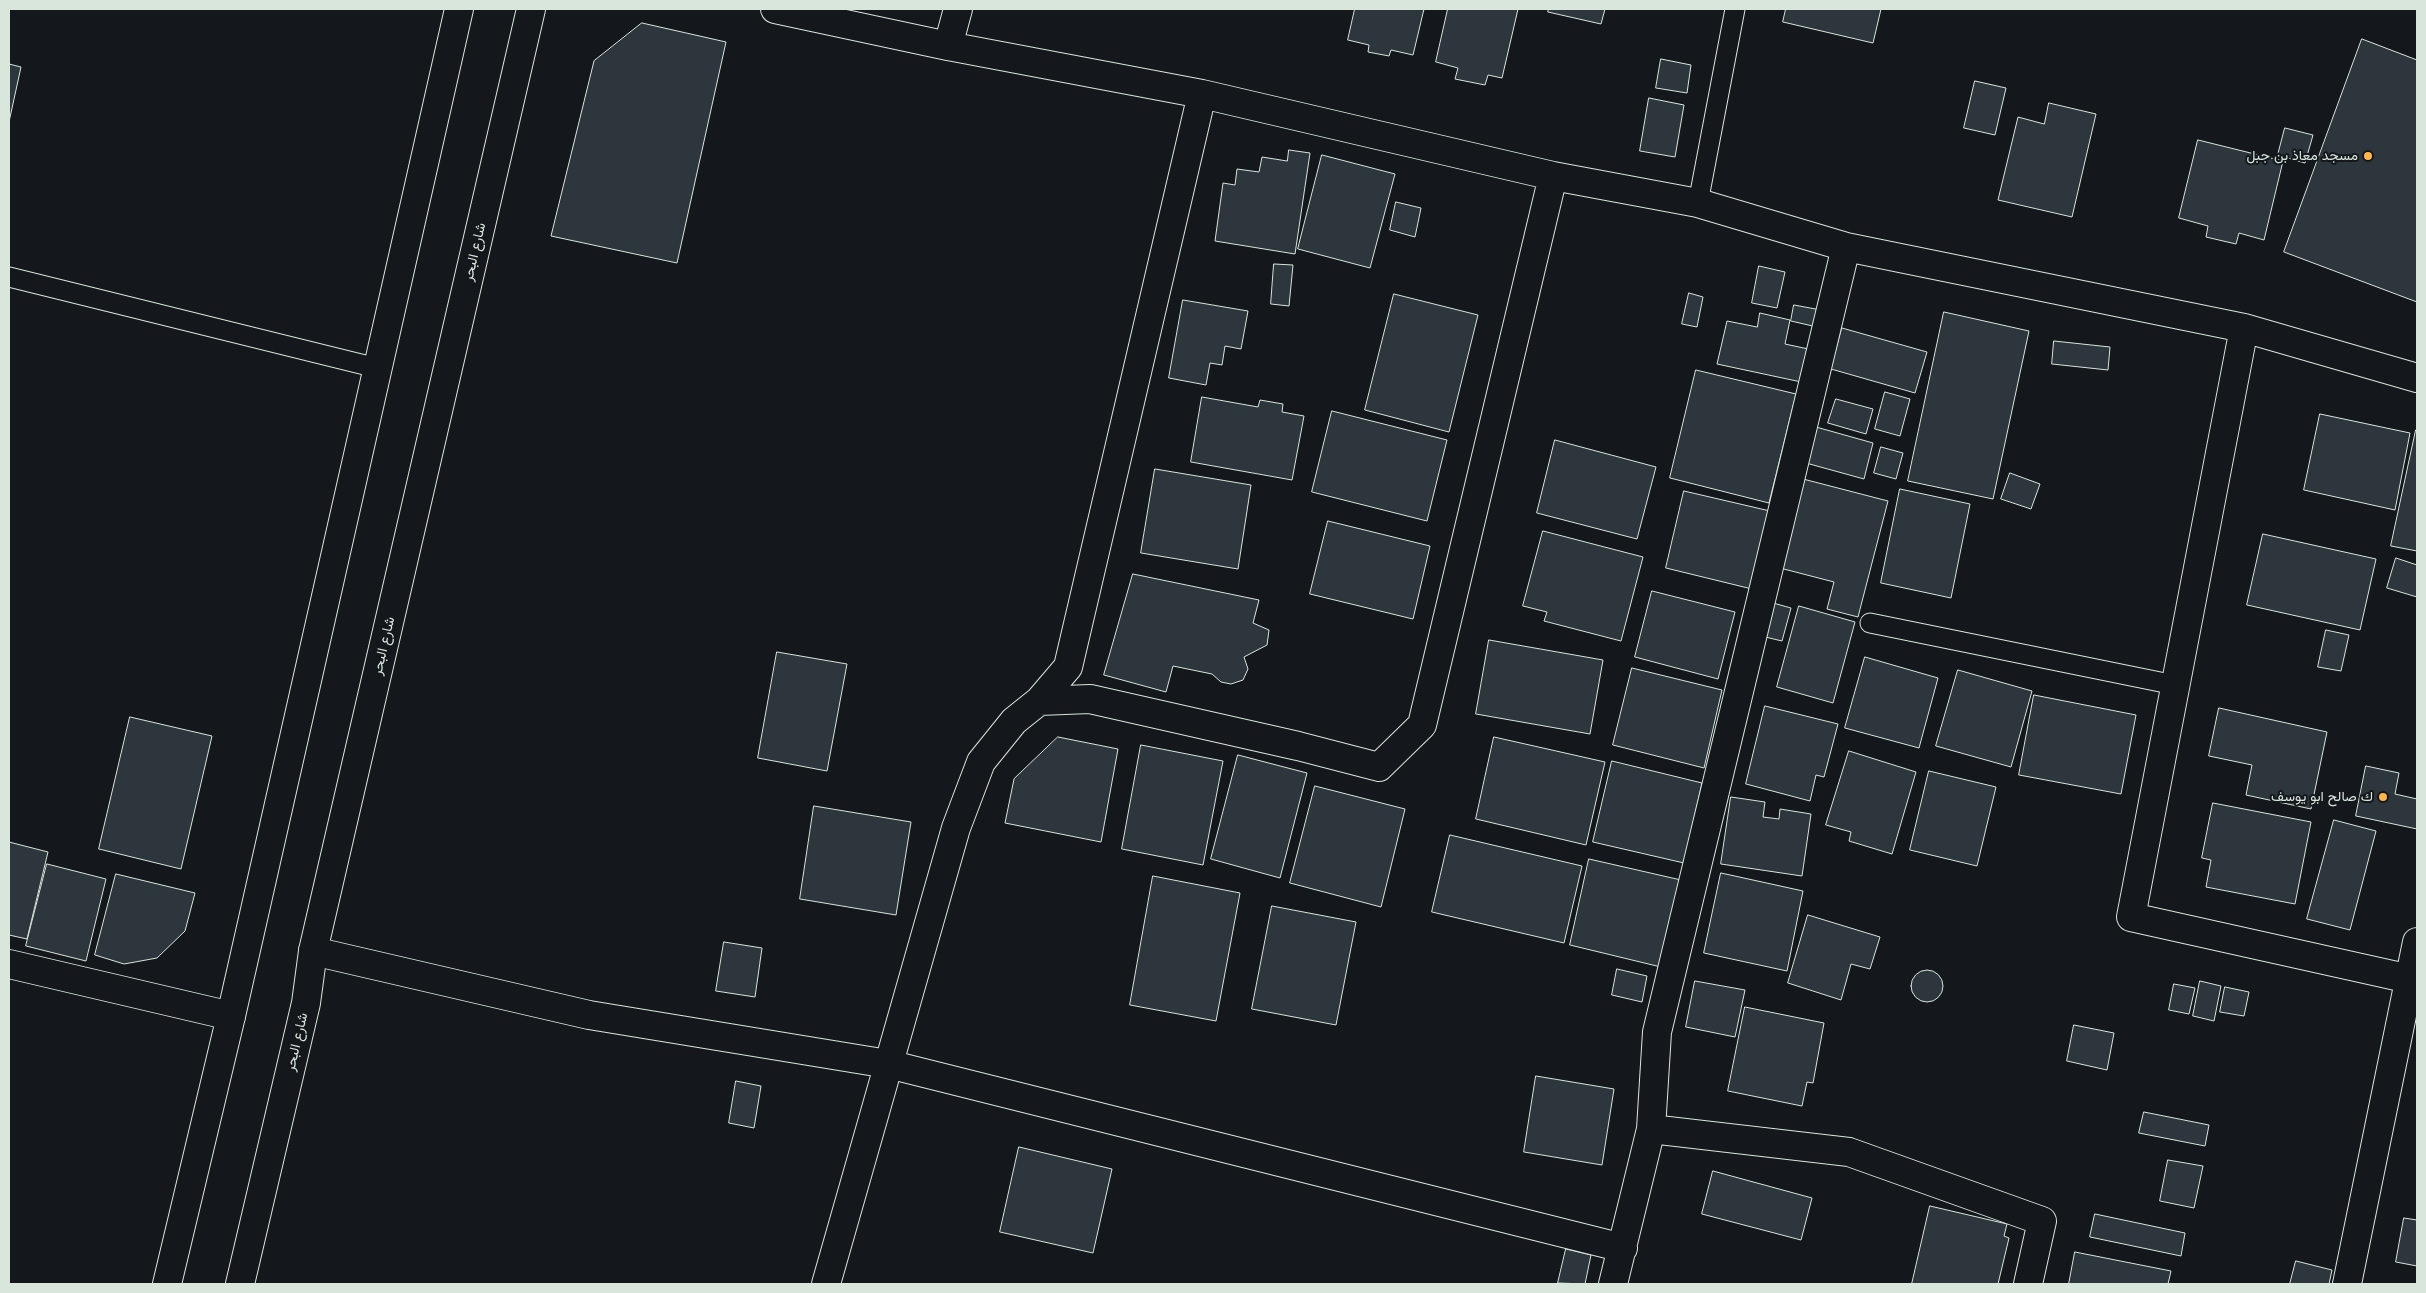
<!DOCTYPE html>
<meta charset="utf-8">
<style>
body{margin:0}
#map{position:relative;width:2426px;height:1293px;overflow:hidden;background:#14181c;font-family:Helvetica,sans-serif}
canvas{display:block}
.frame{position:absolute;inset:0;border:10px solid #d8e6dc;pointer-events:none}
</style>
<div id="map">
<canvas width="2426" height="1293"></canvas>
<div class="frame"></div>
</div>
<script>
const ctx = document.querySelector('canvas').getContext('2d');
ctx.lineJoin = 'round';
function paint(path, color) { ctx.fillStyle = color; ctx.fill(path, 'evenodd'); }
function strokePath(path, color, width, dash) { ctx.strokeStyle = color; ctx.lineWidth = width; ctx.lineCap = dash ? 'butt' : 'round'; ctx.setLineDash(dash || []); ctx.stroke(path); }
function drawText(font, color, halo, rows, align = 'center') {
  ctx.font = font + ' Helvetica,Vazirmatn,sans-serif'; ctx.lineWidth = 4; ctx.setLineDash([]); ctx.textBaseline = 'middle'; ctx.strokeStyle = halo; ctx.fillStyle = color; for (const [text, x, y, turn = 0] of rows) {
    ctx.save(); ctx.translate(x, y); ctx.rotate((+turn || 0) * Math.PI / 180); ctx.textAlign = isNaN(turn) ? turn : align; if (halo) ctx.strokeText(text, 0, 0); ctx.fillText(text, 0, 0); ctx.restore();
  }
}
const building = new Path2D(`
 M 1355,9 L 1424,9 L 1413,55 L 1391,50 L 1389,56 L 1368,52 L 1369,45 L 1348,40 Z
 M 1448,9 L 1518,9 L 1502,78 L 1488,75 L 1485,85 L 1455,79 L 1458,68 L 1436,62 Z
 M 1549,9 L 1605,9 L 1601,24 L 1548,12 Z
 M 1786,9 L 1881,9 L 1873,43 L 1783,22 Z
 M 642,23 L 726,42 L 677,263 L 551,236 L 594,61 Z
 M 2362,39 L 2417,60 L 2417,302 L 2284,252 Z
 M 1661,59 L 1691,65 L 1687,93 L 1656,88 Z
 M 9,64 L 21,67 L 9,122 Z
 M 1975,81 L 2006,88 L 1995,135 L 1964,128 Z
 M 1649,98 L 1684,105 L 1675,157 L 1640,151 Z
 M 2049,103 L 2096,114 L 2072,217 L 1998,200 L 2018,117 L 2044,124 Z
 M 2285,128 L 2313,135 L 2305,163 L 2278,155 Z
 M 2198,140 L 2283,161 L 2264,240 L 2239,233 L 2236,244 L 2206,237 L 2208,226 L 2179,218 Z
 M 1289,150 L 1310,153 L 1295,254 L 1215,241 L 1223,183 L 1235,185 L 1237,169 L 1259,172 L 1262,157 L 1287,161 Z
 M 1322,155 L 1395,174 L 1370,268 L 1298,249 Z
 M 1396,202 L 1421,208 L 1415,237 L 1390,230 Z
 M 1274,264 L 1293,265 L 1289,306 L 1271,304 Z
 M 1759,266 L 1785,272 L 1777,308 L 1752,303 Z
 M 1689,293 L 1703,297 L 1697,327 L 1682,324 Z
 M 1394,294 L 1478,315 L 1449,432 L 1365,410 Z
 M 1183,300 L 1248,311 L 1241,349 L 1225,346 L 1222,365 L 1210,363 L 1206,385 L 1169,378 Z
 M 1794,305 L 1821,310 L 1817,327 L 1791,321 Z
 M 1944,312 L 2029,331 L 1993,499 L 1908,481 Z
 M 1760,313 L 1790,320 L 1785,344 L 1813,350 L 1806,383 L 1717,364 L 1727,321 L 1757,327 Z
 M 1842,328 L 1927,352 L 1915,393 L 1831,369 Z
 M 2054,341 L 2110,347 L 2108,370 L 2052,364 Z
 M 1696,370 L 1796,394 L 1769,503 L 1670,478 Z
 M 1885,392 L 1910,399 L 1900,436 L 1875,429 Z
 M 1202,397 L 1258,407 L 1260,400 L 1283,404 L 1282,412 L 1304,416 L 1292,480 L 1191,462 Z
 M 1836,399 L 1873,409 L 1866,434 L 1828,423 Z
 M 1332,411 L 1447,440 L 1427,521 L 1312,492 Z
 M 2320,414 L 2410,433 L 2395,510 L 2304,490 Z
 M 1816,427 L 1873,443 L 1864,479 L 1806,463 Z
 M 2416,430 L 2417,430 L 2417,551 L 2391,546 Z
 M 1555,440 L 1656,467 L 1637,539 L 1537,513 Z
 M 1881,447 L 1903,453 L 1896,479 L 1874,473 Z
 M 1155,469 L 1251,485 L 1238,569 L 1141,553 Z
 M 2010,473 L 2040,484 L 2031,509 L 2001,499 Z
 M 1803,479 L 1888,501 L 1858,617 L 1827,609 L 1834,582 L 1780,568 Z
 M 1900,489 L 1970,504 L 1951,598 L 1881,583 Z
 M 1684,491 L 1770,511 L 1752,589 L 1666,568 Z
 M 1328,521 L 1430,546 L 1413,619 L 1310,594 Z
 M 1543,531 L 1643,557 L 1621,641 L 1544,621 L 1547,612 L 1523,606 Z
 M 2263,534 L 2376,559 L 2360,630 L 2247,605 Z
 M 2396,558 L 2417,565 L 2417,597 L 2387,588 Z
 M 1133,574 L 1259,600 L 1253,623 L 1269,630 L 1267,645 L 1244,657 L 1248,669 L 1243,680 L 1231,684 L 1221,682 L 1212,674 L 1173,666 L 1166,692 L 1104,675 Z
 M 1652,591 L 1735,612 L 1718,679 L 1635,657 Z
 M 1766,601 L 1791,608 L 1782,641 L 1757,635 Z
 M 1799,606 L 1855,622 L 1833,703 L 1777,687 Z
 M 2326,630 L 2349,635 L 2341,671 L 2318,667 Z
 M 1489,640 L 1603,660 L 1590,734 L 1476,714 Z
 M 777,652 L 847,664 L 827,771 L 758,758 Z
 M 1865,657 L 1938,678 L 1919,748 L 1845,728 Z
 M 1632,668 L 1722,690 L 1704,768 L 1613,745 Z
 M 1958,670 L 2032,691 L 2011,767 L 1936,746 Z
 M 2034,695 L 2136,715 L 2121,794 L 2019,775 Z
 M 1765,706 L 1838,724 L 1824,777 L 1816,775 L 1810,801 L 1746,784 Z
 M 2219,708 L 2327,732 L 2311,809 L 2246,795 L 2252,765 L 2209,756 Z
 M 130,717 L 212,736 L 181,869 L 99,849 Z
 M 1058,737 L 1118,749 L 1101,842 L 1005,823 L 1014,779 Z
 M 1494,737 L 1605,762 L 1586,845 L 1476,819 Z
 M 1141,745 L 1223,761 L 1203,865 L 1122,849 Z
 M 1849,751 L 1916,772 L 1892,854 L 1849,841 L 1851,832 L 1826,825 Z
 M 1238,755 L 1307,773 L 1280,878 L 1211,859 Z
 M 1612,761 L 1702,783 L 1684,863 L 1593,842 Z
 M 2366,766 L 2399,773 L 2395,794 L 2417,799 L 2417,829 L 2356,816 Z
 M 1929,771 L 1996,787 L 1977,866 L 1910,850 Z
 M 1315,786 L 1405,809 L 1381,907 L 1290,883 Z
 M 1731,797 L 1765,802 L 1763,817 L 1779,819 L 1780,809 L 1811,814 L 1802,876 L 1721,864 Z
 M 2213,803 L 2311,822 L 2295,904 L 2206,887 L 2211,860 L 2202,858 Z
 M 814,806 L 911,822 L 896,915 L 800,899 Z
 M 2334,820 L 2376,831 L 2350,930 L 2307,919 Z
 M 1450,835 L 1582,866 L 1564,943 L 1432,912 Z
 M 9,842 L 48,852 L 27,939 L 9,935 Z
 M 1589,859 L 1681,880 L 1661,967 L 1570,945 Z
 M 47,864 L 106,879 L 86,961 L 26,946 Z
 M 1721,873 L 1803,891 L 1787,971 L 1704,953 Z
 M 116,874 L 195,893 L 185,931 L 157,958 L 124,964 L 95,955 Z
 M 1153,876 L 1240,893 L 1216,1021 L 1130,1005 Z
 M 1272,906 L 1356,922 L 1336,1025 L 1252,1009 Z
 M 1808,915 L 1880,937 L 1870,969 L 1851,964 L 1841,1000 L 1788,983 Z
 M 724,942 L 762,948 L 755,997 L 716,991 Z
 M 1617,969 L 1647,976 L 1642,1002 L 1612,995 Z
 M1911 986a16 16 0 1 1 32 0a16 16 0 1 1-32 0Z
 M 1695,981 L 1745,990 L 1735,1037 L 1686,1027 Z
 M 2200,981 L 2221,986 L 2214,1021 L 2193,1016 Z
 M 2174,984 L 2195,988 L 2189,1014 L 2169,1010 Z
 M 2225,987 L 2249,992 L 2244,1016 L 2220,1012 Z
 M 1745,1007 L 1824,1023 L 1813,1083 L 1807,1082 L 1802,1106 L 1728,1091 Z
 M 2074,1025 L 2114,1033 L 2107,1070 L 2067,1061 Z
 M 1536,1076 L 1614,1089 L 1602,1165 L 1524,1152 Z
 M 736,1081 L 761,1086 L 754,1128 L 729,1123 Z
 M 2144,1112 L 2209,1125 L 2205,1146 L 2139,1133 Z
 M 1019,1147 L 1112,1169 L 1093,1253 L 1000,1232 Z
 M 2168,1160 L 2203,1166 L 2194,1208 L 2160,1201 Z
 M 1713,1171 L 1812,1198 L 1801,1240 L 1702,1214 Z
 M 1930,1206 L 2007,1224 L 2004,1236 L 2009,1238 L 1998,1284 L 1912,1284 Z
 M 2095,1214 L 2185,1233 L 2181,1256 L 2090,1237 Z
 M 2404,1218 L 2417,1220 L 2417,1266 L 2396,1262 Z
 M 1566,1249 L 1591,1255 L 1585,1284 L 1558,1283 Z
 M 2075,1252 L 2171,1271 L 2168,1284 L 2069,1284 Z
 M 2296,1261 L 2332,1270 L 2329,1284 L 2290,1284 Z`);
paint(building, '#2c363c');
strokePath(building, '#d8e6dc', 1);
const service = new Path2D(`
 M 1698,203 L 1735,9
 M 9,277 L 377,368
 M 1870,623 L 2175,685`);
const minor = new Path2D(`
 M 775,9 L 948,46 L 1202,94 L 1553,176 L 1698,203 L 1846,247 L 2244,328 L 2417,378
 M 948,46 L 958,9
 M 1202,94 L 1068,667 L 1039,701 L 1090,699 L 1298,746 L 1379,767 L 1422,725 L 1553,176
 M 2244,328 L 2131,917 L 2410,979
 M 313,951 L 589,1015 L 888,1064 L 1623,1248
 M 9,964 L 231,1016
 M 1651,1129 L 1849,1152 L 2042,1221 L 2028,1284
 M 826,1284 L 956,828 L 981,762 L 1014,721 L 1039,701
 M 1613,1284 L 1651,1129 L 1657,1032 L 1846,247
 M 2347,1284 L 2417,942`);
const secondary = new Path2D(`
 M 167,1284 L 231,1016 L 459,9
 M 240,1284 L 306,1003 L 313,951 L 531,9`);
strokePath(service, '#d8e6dc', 21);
strokePath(minor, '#d8e6dc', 30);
strokePath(secondary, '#d8e6dc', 30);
strokePath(service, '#14181c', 19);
strokePath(minor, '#14181c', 28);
strokePath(secondary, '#14181c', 28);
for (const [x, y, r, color] of [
 [2368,156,5,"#ffb74d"],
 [2383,797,5,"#ffb74d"]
]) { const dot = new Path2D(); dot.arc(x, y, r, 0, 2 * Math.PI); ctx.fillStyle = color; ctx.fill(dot); strokePath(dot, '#14181c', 2); }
drawText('14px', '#d8e6dc', '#14181c', [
 ["مسجد معاذ بن جبل",2358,156],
 ["ك صالح ابو يوسف",2373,797]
], 'right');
drawText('14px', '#d8e6dc', '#14181c', [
 ["شارع البحر",475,252,-77],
 ["شارع البحر",384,646,-77],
 ["شارع البحر",297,1042,-77]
]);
</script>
